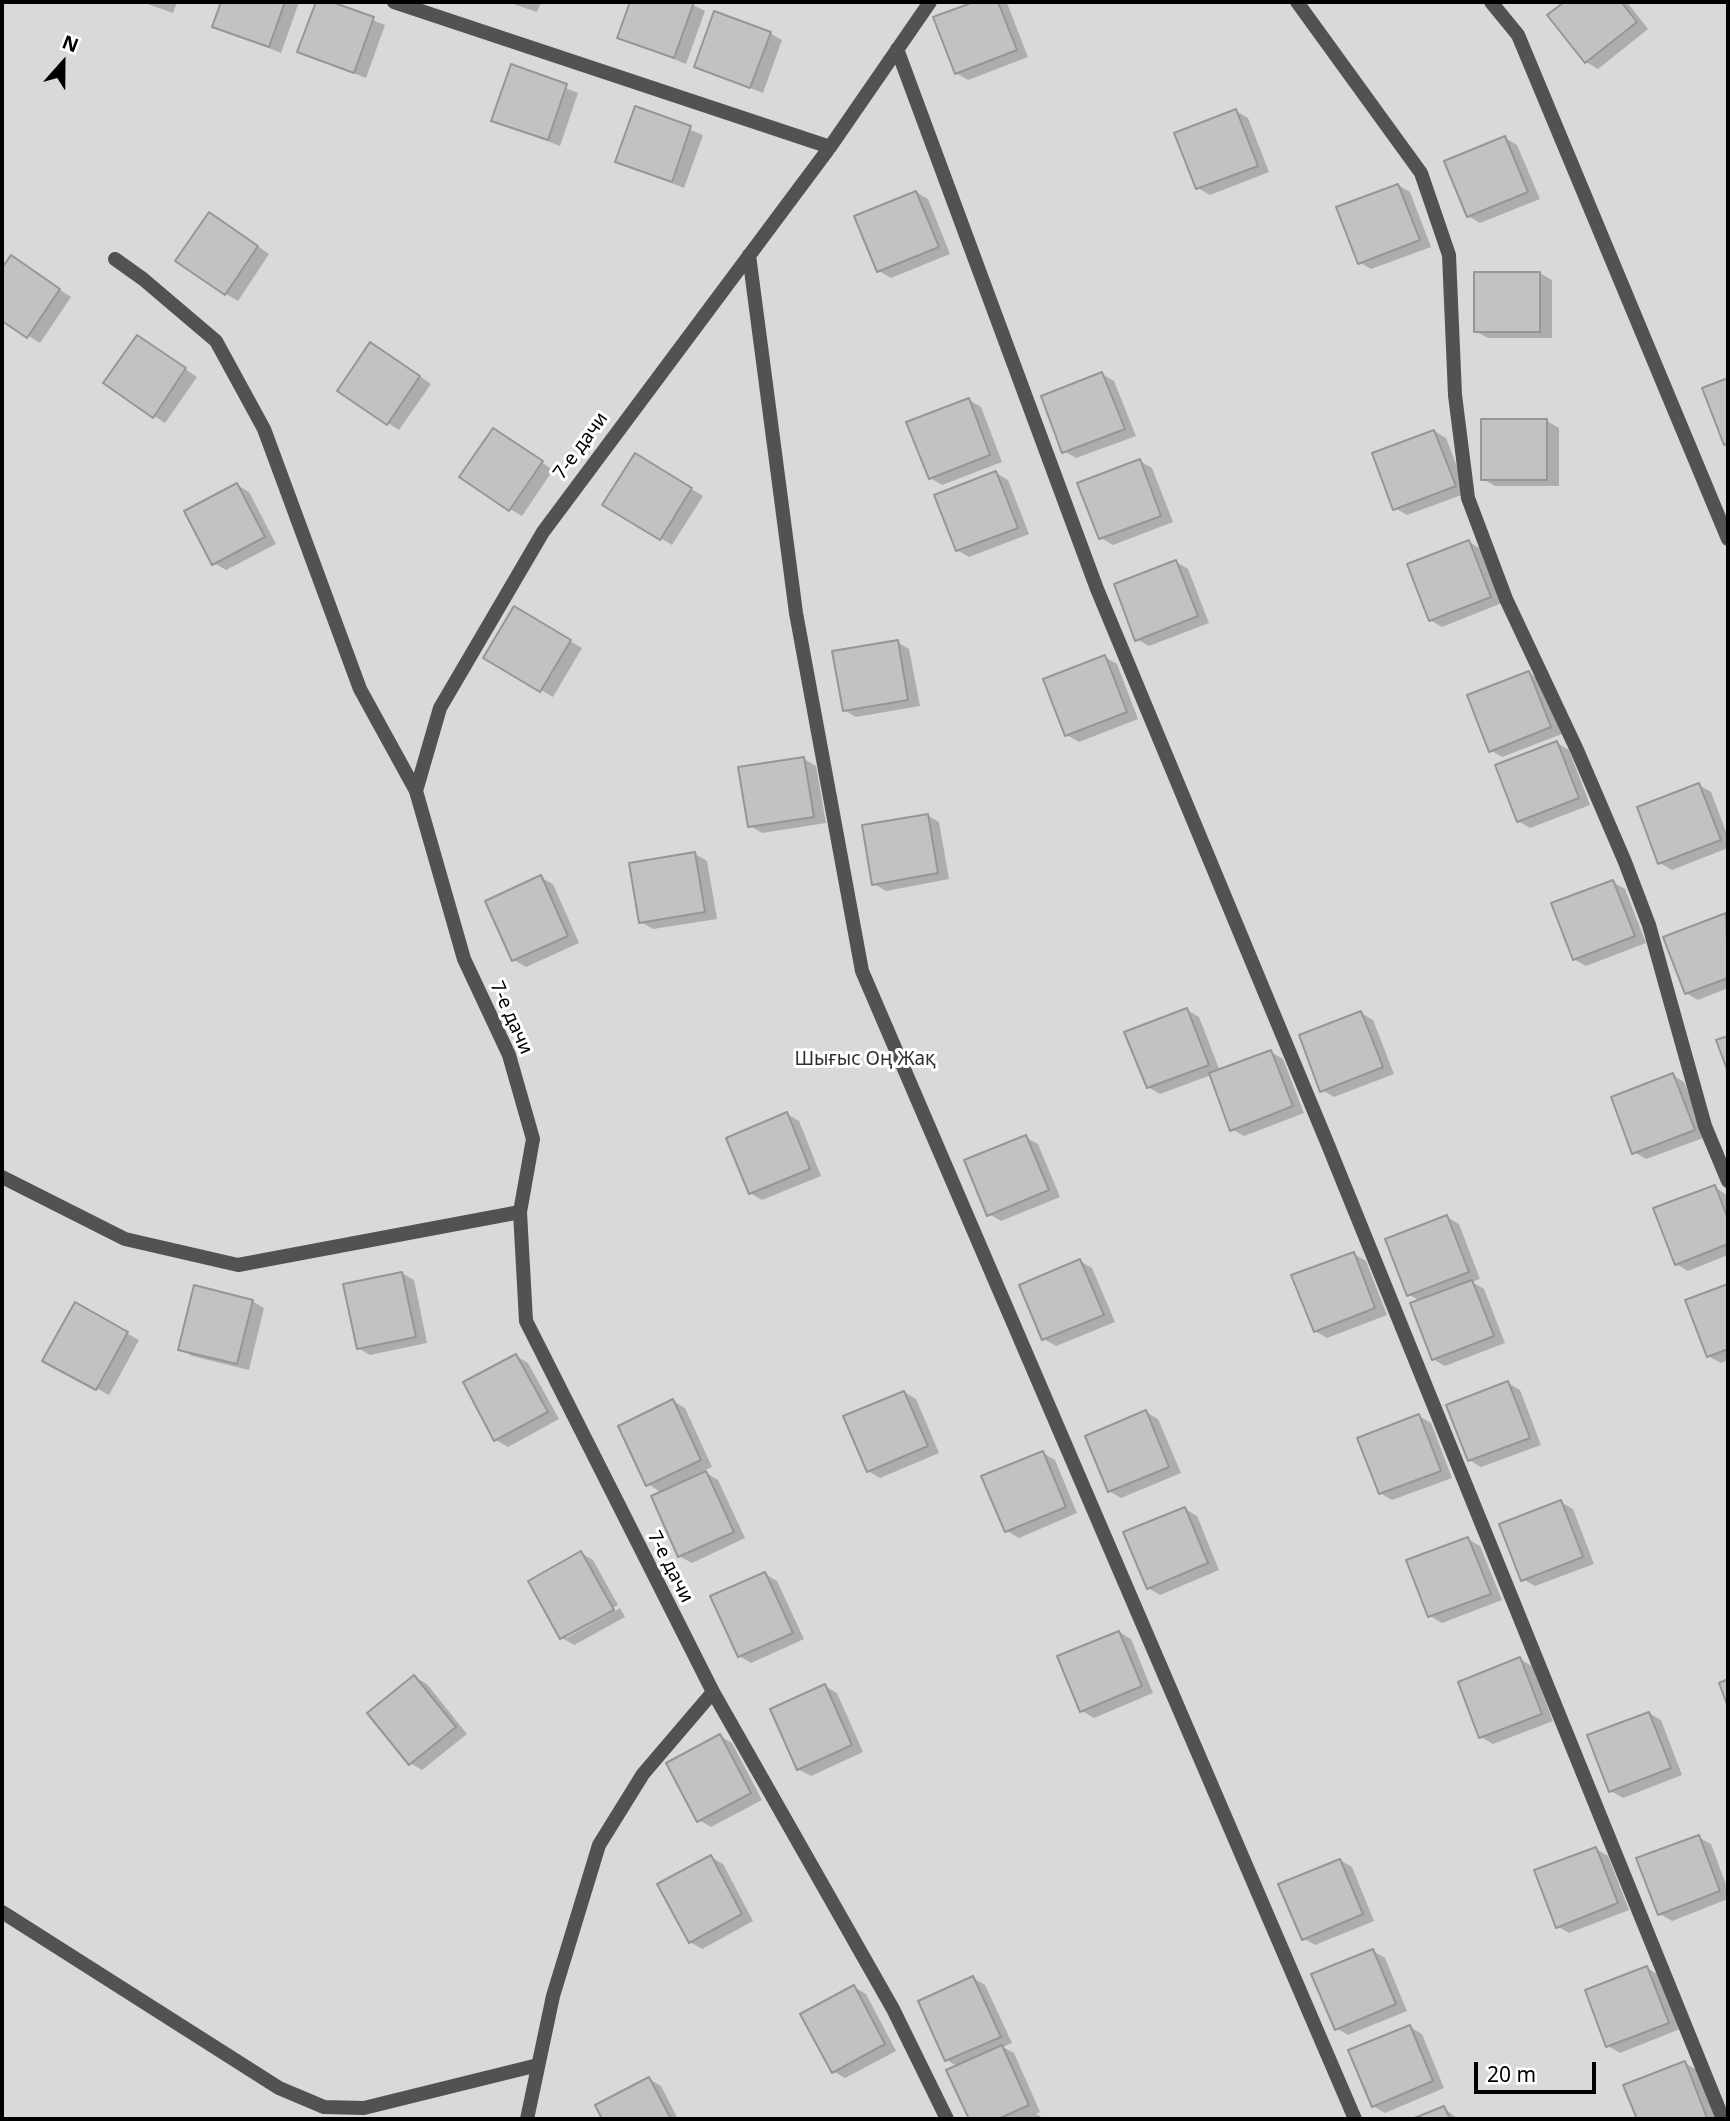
<!DOCTYPE html>
<meta charset="utf-8">
<style>
body{margin:0}
#map{position:relative;width:1730px;height:2121px;overflow:hidden;background:#fff;font-family:"Noto Sans",sans-serif}
canvas{display:block}
.frame{position:absolute;inset:0;border:4px solid #000;pointer-events:none}
.north{position:absolute;left:28px;top:28px;width:70px;height:70px;-webkit-text-stroke:5px #fff;paint-order:stroke;rotate:21deg;font-size:19px;font-weight:700;line-height:28px;text-align:center;color:#000}
.north::after{content:'';display:block;margin:auto;width:24px;height:32px;background:#000;clip-path:polygon(50% 0,100% 100%,50% 72%,0 100%)}
.scale{position:absolute;left:1474px;top:2062px;width:122px;height:32px;box-sizing:border-box;border:4px solid #000;border-top:0;padding-left:9px;font-size:21px;line-height:24px;white-space:nowrap;color:#000;-webkit-text-stroke:5px #fff;paint-order:stroke}
</style>
<div id="map">
<canvas width="1730" height="2121"></canvas>
<div class="frame"></div>
<div class="north">N</div>
<div class="scale">20 m</div>
</div>
<script>
const ctx = document.querySelector('canvas').getContext('2d');
ctx.lineJoin = 'round';
function paint(path, color) { ctx.fillStyle = color; ctx.fill(path, 'evenodd'); }
function strokePath(path, color, width, dash) { ctx.strokeStyle = color; ctx.lineWidth = width; ctx.lineCap = dash ? 'butt' : 'round'; ctx.setLineDash(dash || []); ctx.stroke(path); }
function drawText(font, color, halo, rows, align = 'center') {
  ctx.font = font + ' "Noto Sans",sans-serif'; ctx.lineWidth = 6; ctx.setLineDash([]); ctx.textBaseline = 'middle'; ctx.strokeStyle = halo; ctx.fillStyle = color; for (const [text, x, y, turn = 0] of rows) {
    ctx.save(); ctx.translate(x, y); ctx.rotate((+turn || 0) * Math.PI / 180); ctx.textAlign = isNaN(turn) ? turn : align; if (halo) ctx.strokeText(text, 0, 0); ctx.fillText(text, 0, 0); ctx.restore();
  }
}
paint(new Path2D(`
 M 2,2 L 1728,2 L 1728,2119 L 2,2119 Z`), '#d9d9d9');
paint(new Path2D(`
 M 142,2 L 177,2 L 173,13 Z
 M 223,2 L 299,2 L 281,53 L 214,26 Z
 M 318,2 L 327,2 L 385,25 L 366,78 L 300,52 Z
 M 507,2 L 541,2 L 537,12 Z
 M 632,2 L 687,2 L 705,11 L 686,64 L 619,37 Z
 M 979,2 L 1007,3 L 1028,57 L 968,80 L 956,73 L 935,18 Z
 M 1567,2 L 1627,2 L 1648,29 L 1598,69 L 1586,62 L 1549,15 Z
 M 770,33 L 782,40 L 763,93 L 696,66 Z
 M 512,66 L 578,93 L 560,146 L 493,120 Z
 M 636,108 L 703,135 L 684,188 L 617,161 Z
 M 1236,111 L 1248,118 L 1269,172 L 1210,195 L 1198,188 Z
 M 1505,138 L 1517,145 L 1540,199 L 1480,223 L 1468,216 Z
 M 1398,185 L 1410,192 L 1431,247 L 1371,269 L 1359,262 Z
 M 916,192 L 928,199 L 950,254 L 891,278 L 879,271 Z
 M 221,221 L 269,254 L 238,301 L 226,294 Z
 M 11,257 L 71,297 L 40,343 L 2,319 L 2,271 Z
 M 1540,273 L 1552,280 L 1552,338 L 1488,338 L 1475,331 Z
 M 149,344 L 197,377 L 165,423 L 154,416 Z
 M 383,351 L 431,384 L 399,430 L 388,423 Z
 M 1102,374 L 1114,381 L 1136,436 L 1076,458 L 1064,451 Z
 M 969,400 L 981,407 L 1002,462 L 942,485 L 930,478 Z
 M 1547,421 L 1559,428 L 1559,486 L 1495,486 L 1483,479 Z
 M 1434,431 L 1446,438 L 1467,493 L 1407,515 L 1395,508 Z
 M 505,437 L 553,470 L 522,516 L 510,509 Z
 M 635,455 L 703,496 L 672,545 L 605,504 Z
 M 1140,461 L 1152,468 L 1173,522 L 1113,545 L 1101,538 Z
 M 996,473 L 1008,480 L 1029,534 L 969,557 L 957,550 Z
 M 237,485 L 249,492 L 276,544 L 226,570 L 214,563 Z
 M 1469,542 L 1481,549 L 1502,603 L 1442,627 L 1430,620 Z
 M 1176,562 L 1188,569 L 1209,623 L 1149,646 L 1137,639 Z
 M 514,608 L 582,648 L 553,697 L 485,658 Z
 M 897,642 L 909,649 L 920,706 L 856,717 L 844,710 Z
 M 1105,657 L 1117,664 L 1138,719 L 1079,742 L 1067,735 Z
 M 1529,673 L 1541,680 L 1562,734 L 1502,757 L 1490,750 Z
 M 1557,743 L 1569,750 L 1590,805 L 1530,828 L 1518,821 Z
 M 804,759 L 816,766 L 826,823 L 762,833 L 750,826 Z
 M 1699,785 L 1711,792 L 1728,837 L 1728,848 L 1672,870 L 1660,863 Z
 M 927,815 L 939,822 L 949,879 L 886,891 L 874,884 Z
 M 695,854 L 707,861 L 717,919 L 653,929 L 641,922 Z
 M 540,877 L 553,884 L 579,943 L 526,967 L 514,960 Z
 M 1613,882 L 1625,889 L 1646,943 L 1586,966 L 1574,959 Z
 M 1725,915 L 1728,917 L 1728,988 L 1698,1000 L 1686,993 Z
 M 1187,1010 L 1199,1017 L 1220,1071 L 1271,1052 L 1283,1059 L 1304,1113 L 1244,1136 L 1232,1129 L 1211,1075 L 1160,1094 L 1148,1087 Z
 M 1361,1013 L 1373,1020 L 1394,1074 L 1334,1097 L 1322,1090 Z
 M 1672,1075 L 1684,1082 L 1706,1137 L 1646,1159 L 1634,1152 Z
 M 787,1114 L 799,1121 L 821,1176 L 762,1200 L 750,1193 Z
 M 1025,1137 L 1038,1144 L 1060,1197 L 1001,1221 L 989,1214 Z
 M 1715,1187 L 1728,1196 L 1728,1255 L 1688,1271 L 1676,1264 Z
 M 1447,1217 L 1459,1224 L 1480,1279 L 1472,1282 L 1484,1289 L 1505,1343 L 1445,1366 L 1433,1359 L 1420,1301 L 1408,1294 Z
 M 1354,1254 L 1366,1261 L 1387,1315 L 1327,1338 L 1315,1331 Z
 M 1080,1261 L 1092,1268 L 1115,1322 L 1056,1346 L 1044,1339 Z
 M 402,1273 L 414,1280 L 427,1343 L 370,1355 L 358,1348 Z
 M 1728,1286 L 1728,1360 L 1721,1363 L 1708,1356 L 1688,1301 Z
 M 252,1301 L 264,1308 L 249,1370 L 192,1356 L 180,1349 Z
 M 76,1305 L 139,1340 L 109,1395 L 45,1360 Z
 M 516,1356 L 528,1363 L 559,1419 L 508,1447 L 496,1440 Z
 M 1508,1383 L 1520,1390 L 1541,1445 L 1481,1467 L 1469,1460 Z
 M 904,1392 L 916,1399 L 939,1453 L 880,1478 L 868,1471 Z
 M 673,1401 L 685,1408 L 712,1467 L 703,1471 L 718,1480 L 745,1538 L 692,1563 L 679,1556 L 662,1493 L 648,1484 Z
 M 1146,1412 L 1158,1419 L 1181,1473 L 1121,1498 L 1109,1491 Z
 M 1419,1416 L 1431,1423 L 1452,1478 L 1392,1500 L 1380,1493 Z
 M 1043,1453 L 1055,1460 L 1077,1513 L 1019,1538 L 1007,1531 Z
 M 1561,1502 L 1573,1509 L 1594,1564 L 1535,1586 L 1523,1579 Z
 M 1185,1509 L 1197,1516 L 1219,1570 L 1160,1595 L 1148,1588 Z
 M 1468,1539 L 1480,1546 L 1502,1600 L 1442,1623 L 1430,1616 Z
 M 581,1553 L 593,1560 L 618,1605 L 566,1634 L 566,1638 L 620,1608 L 625,1617 L 574,1645 L 562,1638 Z
 M 765,1574 L 777,1581 L 804,1639 L 751,1663 L 739,1656 Z
 M 1119,1632 L 1131,1639 L 1153,1693 L 1094,1718 L 1082,1711 Z
 M 1520,1659 L 1532,1666 L 1553,1721 L 1493,1744 L 1481,1737 Z
 M 414,1677 L 427,1684 L 467,1734 L 422,1770 L 410,1763 Z
 M 825,1686 L 837,1693 L 863,1752 L 811,1776 L 798,1769 Z
 M 1649,1713 L 1661,1720 L 1682,1775 L 1623,1798 L 1611,1791 Z
 M 720,1736 L 732,1743 L 762,1800 L 711,1827 L 699,1820 Z
 M 1698,1837 L 1711,1844 L 1728,1890 L 1728,1899 L 1672,1921 L 1660,1914 Z
 M 1596,1849 L 1608,1856 L 1629,1910 L 1569,1933 L 1557,1926 Z
 M 711,1857 L 723,1864 L 753,1921 L 702,1949 L 690,1942 Z
 M 1340,1860 L 1352,1867 L 1374,1921 L 1315,1945 L 1303,1938 Z
 M 1373,1951 L 1385,1958 L 1407,2011 L 1348,2035 L 1336,2028 Z
 M 1647,1968 L 1659,1975 L 1680,2029 L 1620,2053 L 1608,2046 Z
 M 973,1978 L 985,1985 L 1012,2043 L 1003,2047 L 1014,2053 L 1040,2112 L 1036,2114 L 1045,2119 L 971,2119 L 949,2071 L 958,2067 L 947,2060 Z
 M 854,1987 L 866,1994 L 896,2051 L 845,2078 L 833,2071 Z
 M 1410,2027 L 1422,2034 L 1444,2088 L 1385,2113 L 1373,2106 Z
 M 1685,2063 L 1697,2070 L 1716,2119 L 1638,2119 L 1625,2086 Z
 M 649,2079 L 661,2086 L 678,2119 L 604,2119 L 597,2106 Z
 M 1444,2108 L 1458,2119 L 1417,2119 Z`), '#0003');
const building = new Path2D(`
 M 221,2 L 285,2 L 269,47 L 212,27 Z
 M 316,2 L 332,2 L 374,17 L 354,73 L 297,52 Z
 M 630,2 L 694,2 L 674,58 L 617,38 Z
 M 974,2 L 998,2 L 1017,50 L 955,74 L 933,17 Z
 M 1564,2 L 1621,2 L 1637,22 L 1585,63 L 1547,15 Z
 M 714,11 L 771,32 L 750,88 L 694,67 Z
 M 511,64 L 567,84 L 548,140 L 491,121 Z
 M 635,106 L 691,126 L 672,182 L 615,162 Z
 M 1236,109 L 1258,166 L 1196,189 L 1174,133 Z
 M 1505,136 L 1528,192 L 1467,217 L 1444,161 Z
 M 1398,184 L 1420,240 L 1358,264 L 1336,207 Z
 M 916,191 L 939,247 L 877,272 L 854,216 Z
 M 209,212 L 258,246 L 225,295 L 175,261 Z
 M 11,255 L 60,289 L 27,338 L 2,321 L 2,268 Z
 M 1474,272 L 1540,272 L 1540,332 L 1474,332 Z
 M 137,335 L 186,368 L 153,418 L 103,383 Z
 M 370,342 L 420,376 L 387,425 L 337,391 Z
 M 1102,372 L 1125,429 L 1062,453 L 1041,396 Z
 M 1728,378 L 1728,443 L 1724,445 L 1702,388 Z
 M 969,398 L 990,455 L 929,479 L 906,422 Z
 M 1481,419 L 1547,419 L 1547,480 L 1481,480 Z
 M 493,428 L 543,461 L 509,511 L 459,477 Z
 M 1434,430 L 1456,486 L 1393,510 L 1372,453 Z
 M 635,453 L 692,488 L 660,540 L 602,505 Z
 M 1140,459 L 1161,516 L 1099,539 L 1077,483 Z
 M 996,471 L 1018,528 L 956,551 L 934,495 Z
 M 237,483 L 265,537 L 212,565 L 184,511 Z
 M 1469,540 L 1491,597 L 1429,621 L 1407,564 Z
 M 1176,560 L 1198,616 L 1135,641 L 1114,584 Z
 M 514,606 L 571,640 L 540,692 L 483,658 Z
 M 898,640 L 908,700 L 843,711 L 832,651 Z
 M 1105,655 L 1127,712 L 1065,736 L 1043,679 Z
 M 1529,671 L 1551,727 L 1489,752 L 1467,695 Z
 M 1557,741 L 1579,798 L 1517,822 L 1495,765 Z
 M 804,757 L 814,817 L 748,827 L 738,767 Z
 M 1699,783 L 1721,840 L 1658,864 L 1637,807 Z
 M 928,814 L 938,873 L 872,885 L 862,825 Z
 M 695,852 L 705,912 L 639,923 L 629,863 Z
 M 541,875 L 568,936 L 512,961 L 485,901 Z
 M 1613,880 L 1635,936 L 1573,960 L 1551,903 Z
 M 1726,913 L 1728,978 L 1685,994 L 1663,937 Z
 M 1187,1008 L 1209,1065 L 1147,1088 L 1124,1032 Z
 M 1361,1011 L 1383,1067 L 1320,1092 L 1299,1035 Z
 M 1728,1036 L 1728,1072 L 1716,1040 Z
 M 1271,1050 L 1293,1106 L 1230,1131 L 1209,1073 Z
 M 1673,1073 L 1695,1130 L 1632,1154 L 1611,1097 Z
 M 787,1112 L 810,1169 L 749,1194 L 726,1138 Z
 M 1026,1135 L 1049,1190 L 987,1216 L 964,1160 Z
 M 1715,1185 L 1728,1219 L 1728,1244 L 1675,1265 L 1653,1208 Z
 M 1447,1215 L 1469,1272 L 1407,1296 L 1385,1239 Z
 M 1354,1252 L 1375,1308 L 1314,1332 L 1291,1275 Z
 M 1080,1259 L 1104,1315 L 1042,1340 L 1019,1285 Z
 M 402,1272 L 416,1337 L 357,1349 L 343,1284 Z
 M 1472,1280 L 1494,1336 L 1432,1360 L 1410,1303 Z
 M 1728,1284 L 1728,1349 L 1707,1357 L 1685,1300 Z
 M 194,1285 L 253,1300 L 237,1364 L 178,1350 Z
 M 75,1302 L 128,1332 L 96,1390 L 42,1361 Z
 M 516,1354 L 548,1412 L 494,1441 L 463,1382 Z
 M 1508,1381 L 1530,1438 L 1468,1461 L 1446,1405 Z
 M 904,1391 L 928,1446 L 867,1472 L 843,1416 Z
 M 673,1399 L 701,1460 L 646,1486 L 618,1426 Z
 M 1146,1410 L 1169,1467 L 1108,1492 L 1085,1436 Z
 M 1419,1414 L 1441,1471 L 1379,1494 L 1357,1438 Z
 M 1043,1451 L 1066,1507 L 1005,1532 L 981,1476 Z
 M 706,1471 L 734,1532 L 678,1557 L 651,1496 Z
 M 1561,1500 L 1583,1557 L 1521,1581 L 1499,1524 Z
 M 1185,1507 L 1208,1563 L 1147,1589 L 1123,1532 Z
 M 1468,1537 L 1491,1594 L 1428,1617 L 1406,1560 Z
 M 581,1551 L 614,1610 L 560,1639 L 528,1581 Z
 M 765,1572 L 793,1633 L 738,1657 L 710,1596 Z
 M 1119,1631 L 1142,1686 L 1080,1712 L 1057,1656 Z
 M 1520,1657 L 1542,1714 L 1479,1738 L 1458,1682 Z
 M 414,1675 L 456,1727 L 409,1765 L 367,1713 Z
 M 1728,1679 L 1728,1707 L 1719,1683 Z
 M 825,1684 L 852,1745 L 797,1770 L 770,1709 Z
 M 1649,1712 L 1671,1768 L 1609,1792 L 1587,1735 Z
 M 720,1734 L 751,1793 L 697,1822 L 666,1763 Z
 M 1699,1835 L 1720,1891 L 1658,1915 L 1636,1858 Z
 M 1596,1847 L 1618,1903 L 1556,1928 L 1534,1870 Z
 M 711,1855 L 742,1914 L 689,1943 L 657,1884 Z
 M 1340,1859 L 1363,1914 L 1302,1940 L 1278,1884 Z
 M 1373,1949 L 1396,2004 L 1335,2030 L 1311,1974 Z
 M 1647,1966 L 1669,2023 L 1606,2047 L 1585,1990 Z
 M 973,1976 L 1001,2037 L 945,2061 L 918,2001 Z
 M 854,1985 L 885,2044 L 832,2073 L 800,2014 Z
 M 1410,2025 L 1433,2081 L 1372,2107 L 1348,2050 Z
 M 1002,2045 L 1029,2105 L 998,2119 L 969,2119 L 946,2070 Z
 M 1685,2061 L 1707,2118 L 1637,2119 L 1623,2085 Z
 M 649,2077 L 671,2119 L 602,2119 L 595,2105 Z
 M 1444,2106 L 1450,2119 L 1412,2119 Z`);
paint(building, '#c2c2c2');
strokePath(building, '#969696', 2);
strokePath(new Path2D(`
 M 394,2 L 830,147
 M 1297,2 L 1421,173 L 1449,255 L 1455,395 L 1468,498 L 1506,599 L 1577,750 L 1625,862 L 1649,925 L 1705,1126 L 1728,1181
 M 1491,2 L 1518,35 L 1728,539
 M 897,49 L 1097,589 L 1326,1140 L 1723,2119
 M 749,255 L 796,613 L 862,971 L 1355,2119
 M 115,259 L 143,279 L 216,341 L 264,429 L 360,689 L 416,791
 M 2,1177 L 125,1239 L 238,1265 L 520,1212
 M 713,1692 L 893,2009 L 947,2119
 M 2,1912 L 279,2088 L 324,2107 L 364,2108 L 538,2065
 M 527,2119 L 553,1996 L 599,1845 L 643,1774 L 713,1692 L 526,1321 L 520,1212 L 533,1139 L 509,1055 L 464,959 L 416,791 L 440,708 L 543,532 L 830,147 L 930,2`), '#525252', 14);
drawText('19px', '#000', '#fff', [
 ["7-е дачи",581,446,-54],
 ["7-е дачи",511,1018,66],
 ["7-е дачи",670,1567,63]
]);
drawText('19px', '#303030', '#fff', [
 ["Шығыс Оң Жақ",865,1060]
]);
</script>
